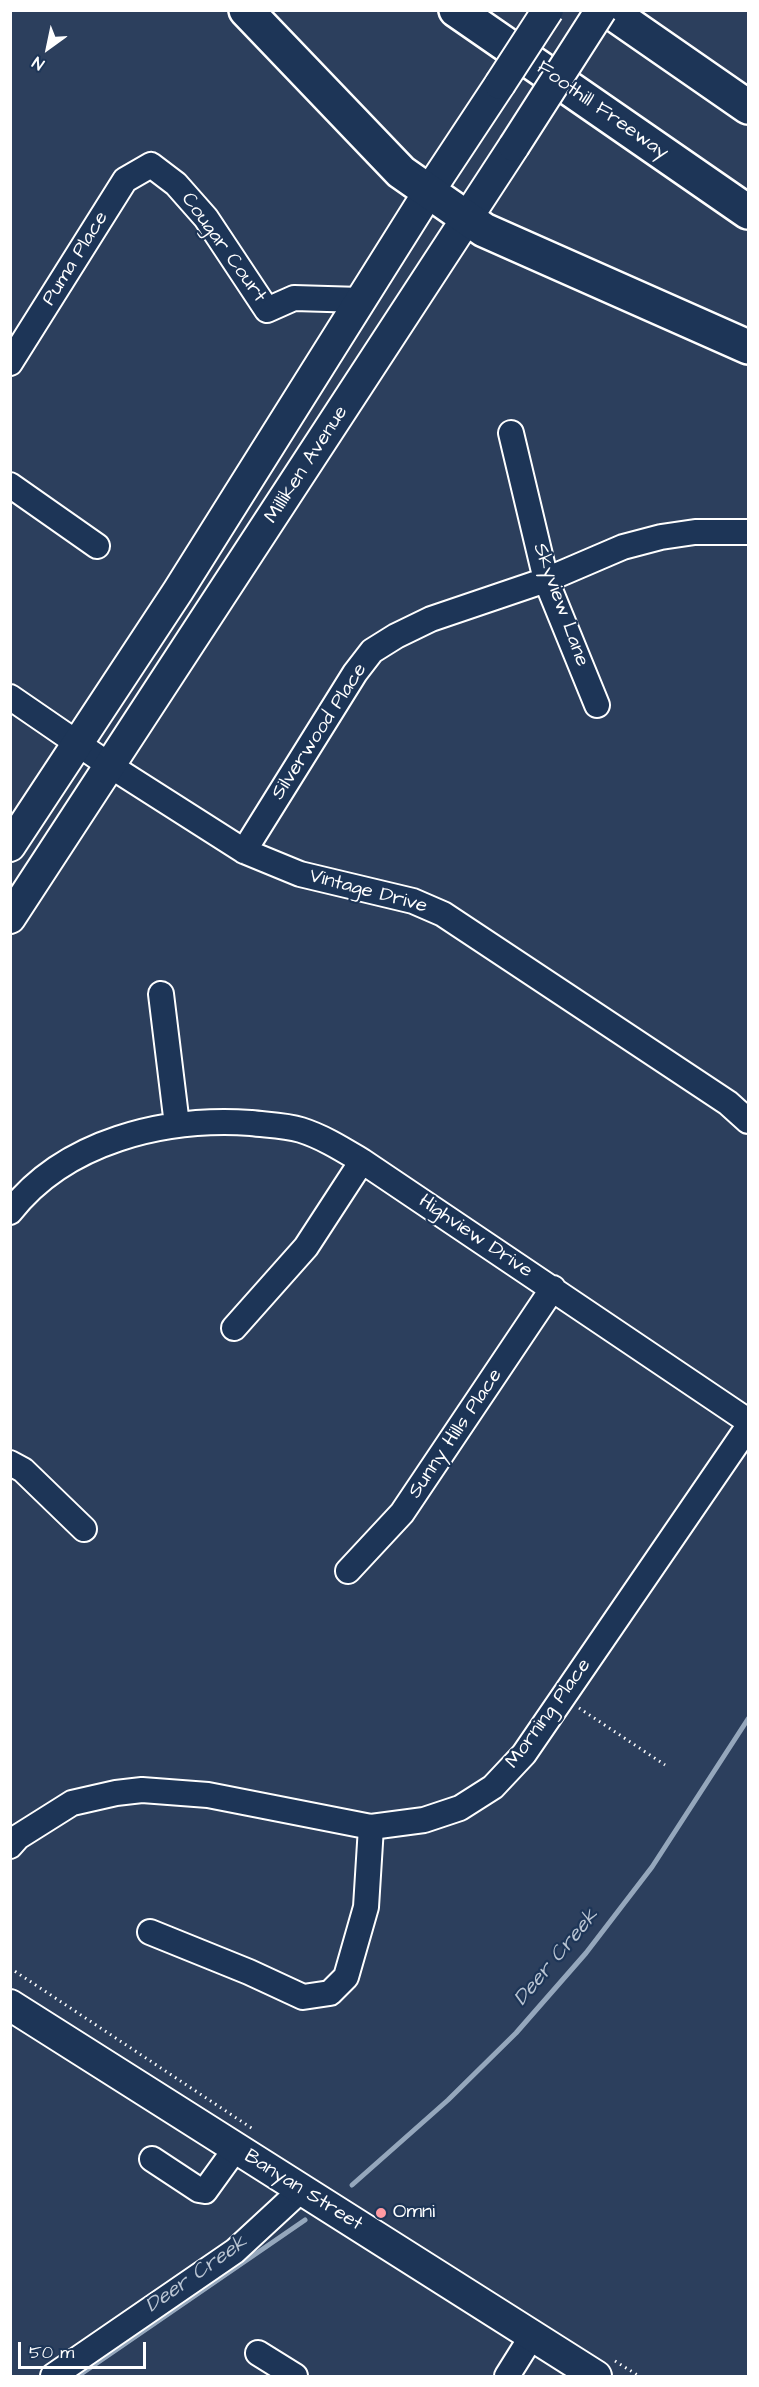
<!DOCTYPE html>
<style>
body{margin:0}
#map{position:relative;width:759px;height:2387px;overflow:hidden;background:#2c3f5d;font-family:"Architects Daughter",sans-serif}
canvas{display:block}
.frame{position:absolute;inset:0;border:12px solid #fff;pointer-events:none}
.north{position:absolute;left:18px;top:18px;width:60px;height:60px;-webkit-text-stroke:4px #1d3557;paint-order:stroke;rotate:213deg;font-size:16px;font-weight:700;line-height:24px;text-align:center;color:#fff}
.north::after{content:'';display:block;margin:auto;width:21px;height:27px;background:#fff;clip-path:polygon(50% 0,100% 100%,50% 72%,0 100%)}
.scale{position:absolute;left:18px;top:2342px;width:128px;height:27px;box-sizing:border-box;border:3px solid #fff;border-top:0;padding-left:8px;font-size:18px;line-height:21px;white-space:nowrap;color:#fff;-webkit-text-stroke:4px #1d3557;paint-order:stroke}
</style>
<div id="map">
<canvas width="759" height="2387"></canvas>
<div class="frame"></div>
<div class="north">N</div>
<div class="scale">50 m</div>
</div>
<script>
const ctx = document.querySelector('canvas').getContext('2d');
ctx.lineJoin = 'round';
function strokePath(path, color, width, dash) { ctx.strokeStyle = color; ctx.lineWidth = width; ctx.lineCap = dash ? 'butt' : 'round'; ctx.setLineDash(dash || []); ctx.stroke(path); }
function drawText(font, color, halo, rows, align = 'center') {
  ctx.font = font + ' "Architects Daughter",sans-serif'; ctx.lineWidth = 4.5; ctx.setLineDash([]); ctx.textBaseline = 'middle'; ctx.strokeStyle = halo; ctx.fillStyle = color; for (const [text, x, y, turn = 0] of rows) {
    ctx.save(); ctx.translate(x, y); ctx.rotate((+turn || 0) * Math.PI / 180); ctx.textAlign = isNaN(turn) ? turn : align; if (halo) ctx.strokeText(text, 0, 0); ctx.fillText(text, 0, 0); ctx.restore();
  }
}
strokePath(new Path2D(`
 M 352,2185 L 448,2100 L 516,2033 L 586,1953 L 652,1867 L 748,1719
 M 78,2376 L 305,2220`), '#95a7bc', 5);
const minor = new Path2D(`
 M 10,363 L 125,180 L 151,165 L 176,184 L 206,218 L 267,310 L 294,298 L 361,300
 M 511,433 L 546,580 L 597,705
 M 10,485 L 97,546
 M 10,697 L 109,765 L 244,851 L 300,874 L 413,901 L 443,914 L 728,1103 L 748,1121
 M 244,851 L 355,673 L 372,651 L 396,636 L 431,619 L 546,580 L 623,547 L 661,537 L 695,532 L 748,532
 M 161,994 L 177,1125
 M 10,1212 C 65,1141 164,1117 251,1123 C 267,1125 285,1125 301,1130 C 323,1137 342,1149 362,1161 L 748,1421
 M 234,1328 L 306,1247 L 362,1161
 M 10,1463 L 23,1470 L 84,1529
 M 348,1571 L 402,1513 L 553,1288
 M 10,1846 L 18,1837 L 72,1803 L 116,1793 L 142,1790 L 208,1795 L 371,1827 L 424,1820 L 460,1808 L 493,1787 L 524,1754 L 748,1427
 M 150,1932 L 249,1972 L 303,1997 L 330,1993 L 346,1977 L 366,1907 L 371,1827
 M 152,2159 L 199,2190 L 205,2191 L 236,2148
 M 258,2353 L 295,2376
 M 53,2376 L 235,2251 L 301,2190
 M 507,2376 L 532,2336`);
const major = new Path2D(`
 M 10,846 L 178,591 L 428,193 L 500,84
 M 10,918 L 514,146
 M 10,2005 L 596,2376`);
const highway = new Path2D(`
 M 246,10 L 401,172 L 484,230 L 748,347
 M 456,10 L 748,212
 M 608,10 L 748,107`);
strokePath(minor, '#fff', 28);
strokePath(major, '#fff', 34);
strokePath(highway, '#fff', 38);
strokePath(new Path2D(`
 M 579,1708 L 665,1765
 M 10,1968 L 253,2129
 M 615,2361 L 639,2376`), '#fff', 3, [1.5, 4.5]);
strokePath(minor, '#1d3557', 24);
strokePath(major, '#1d3557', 30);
strokePath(highway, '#1d3557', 33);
const majorBridge = new Path2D(`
 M 500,84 L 548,10
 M 514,146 L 601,10`);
strokePath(majorBridge, '#fff', 34, []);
strokePath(majorBridge, '#1d3557', 30);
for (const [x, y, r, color] of [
 [381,2213,6,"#ff9aa2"]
]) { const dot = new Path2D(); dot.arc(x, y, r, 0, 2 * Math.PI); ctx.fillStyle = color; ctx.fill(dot); strokePath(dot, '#1d3557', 2); }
drawText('20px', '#fff', '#1d3557', [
 ["Foothill Freeway",602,111,35],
 ["Cougar Court",223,248,54],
 ["Puma Place",76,259,-58],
 ["Milliken Avenue",307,465,-57],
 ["Skyview Lane",560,605,70],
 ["Silverwood Place",320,732,-57],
 ["Vintage Drive",368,892,15],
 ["Highview Drive",475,1237,34],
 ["Sunny Hills Place",456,1434,-56],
 ["Morning Place",549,1714,-54],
 ["Banyan Street",303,2191,32]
]);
drawText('20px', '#fff', '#1d3557', [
 ["Omni",393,2213]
], 'left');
drawText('italic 21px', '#b9c4d2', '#1d3557', [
 ["Deer Creek",557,1958,-50],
 ["Deer Creek",197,2275,-35]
]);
</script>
